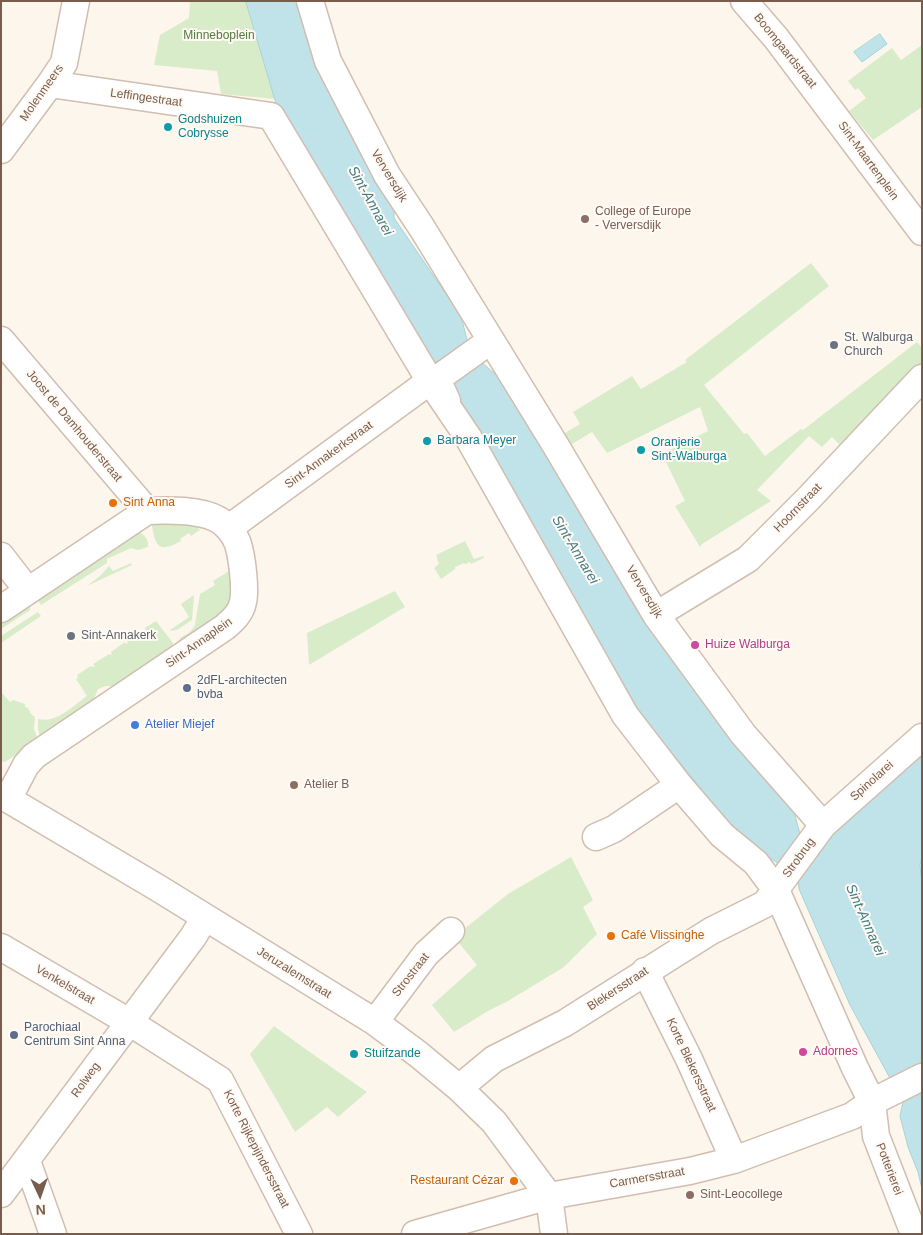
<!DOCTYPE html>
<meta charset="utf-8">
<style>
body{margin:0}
#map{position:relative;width:923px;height:1235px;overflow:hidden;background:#fdf6ec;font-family:Arial,sans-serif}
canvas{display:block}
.frame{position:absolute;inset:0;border:2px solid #7a5c4d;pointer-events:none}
.north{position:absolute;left:15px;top:1170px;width:50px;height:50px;-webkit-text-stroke:4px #fffaf3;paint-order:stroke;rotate:177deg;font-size:14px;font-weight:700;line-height:20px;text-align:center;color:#7a5c4d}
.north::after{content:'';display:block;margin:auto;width:18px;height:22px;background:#7a5c4d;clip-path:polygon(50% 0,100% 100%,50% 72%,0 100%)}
</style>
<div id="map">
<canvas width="923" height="1235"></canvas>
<div class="frame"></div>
<div class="north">N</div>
</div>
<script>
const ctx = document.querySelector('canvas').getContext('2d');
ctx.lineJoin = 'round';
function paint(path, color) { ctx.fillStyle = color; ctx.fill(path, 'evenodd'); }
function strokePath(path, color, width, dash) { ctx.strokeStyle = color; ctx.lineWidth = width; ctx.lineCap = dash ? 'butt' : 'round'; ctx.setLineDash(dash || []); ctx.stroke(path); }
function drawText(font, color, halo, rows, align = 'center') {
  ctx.font = font + ' Arial,sans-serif'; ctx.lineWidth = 4; ctx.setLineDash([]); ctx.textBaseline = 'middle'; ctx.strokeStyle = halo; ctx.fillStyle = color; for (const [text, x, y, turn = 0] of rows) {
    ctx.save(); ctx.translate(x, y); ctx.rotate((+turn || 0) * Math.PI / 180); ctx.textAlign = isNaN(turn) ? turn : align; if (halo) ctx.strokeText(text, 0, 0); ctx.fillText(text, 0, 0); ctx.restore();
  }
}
paint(new Path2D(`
 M 190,1 L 246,1 L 275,99 L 221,94 L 217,71 L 154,65 L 160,35 L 189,18 Z
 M 922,45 L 922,107 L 873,140 L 849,111 L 866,98 L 858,88 L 855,90 L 848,81 L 892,48 L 901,60 Z
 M 811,263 L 829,286 L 704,385 L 744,434 L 747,433 L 765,456 L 801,429 L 803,430 L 917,342 L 922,348 L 922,366 L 846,451 L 832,437 L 822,447 L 809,436 L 757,490 L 771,501 L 702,544 L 700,547 L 675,506 L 685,501 L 662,454 L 708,431 L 700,407 L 607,453 L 592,432 L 567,447 L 560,436 L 580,424 L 573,412 L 632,376 L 641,389 L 687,362 L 685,360 Z
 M 158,518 L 196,526 L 200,530 L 191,536 L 189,533 L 180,539 L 181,541 C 156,555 155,544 151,520 Z
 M 137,531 C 144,534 149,539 148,547 L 138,550 L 131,548 L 107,559 L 107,563 L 41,605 L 36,598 Z
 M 465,541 L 474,559 L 483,556 L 484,558 L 471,564 L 470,562 L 465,564 L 464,563 L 455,567 L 455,569 L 441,579 L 434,568 L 439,564 L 436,555 Z
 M 131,563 L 132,565 L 87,586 L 100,576 L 109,566 L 113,571 Z
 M 229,571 L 232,575 L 235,591 L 225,615 L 178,645 L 180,638 L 190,632 L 195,625 L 200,594 L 215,585 L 213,581 Z
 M 395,591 L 405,607 L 309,665 L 307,633 Z
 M 194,595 L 192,620 L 177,630 L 171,631 L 170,630 L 189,617 L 181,604 Z
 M 31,601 L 30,610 L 1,629 L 1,620 Z
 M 38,612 L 41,616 L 1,643 L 1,636 Z
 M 156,621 L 173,643 L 171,648 L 118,686 L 106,686 L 98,689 L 92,704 L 40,736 L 38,729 L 38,719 C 56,724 74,705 87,696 L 76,679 L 78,678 L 77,675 L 91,666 L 93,667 L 95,666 L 93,664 L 109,654 L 110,655 L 112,654 L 111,652 L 125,642 L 126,644 L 128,643 L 127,641 L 143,630 L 144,632 L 146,631 L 145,628 Z
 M 1,692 L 10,702 L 13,700 L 25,704 L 25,707 L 28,708 L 31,714 L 35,717 L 34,729 L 38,740 L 5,762 L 1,761 Z
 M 571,857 L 593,900 L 583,907 L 597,934 L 564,967 L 508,1001 L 488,1011 L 454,1032 L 432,1005 L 477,965 L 454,937 L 508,894 Z
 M 274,1026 L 304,1048 L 367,1092 L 338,1117 L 327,1107 L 295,1132 L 250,1054 Z`), '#d8ecc9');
const water = new Path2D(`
 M 246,1 L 301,1 L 394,208 L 394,218 L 461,316 L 468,344 L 480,361 L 503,381 L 646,615 L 665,650 L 707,708 L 739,747 L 791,801 L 800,834 L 827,839 L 922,751 L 922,856 L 920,865 L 922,884 L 922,1189 L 918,1172 L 908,1147 L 900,1116 L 903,1102 L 850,1005 L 799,889 L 798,877 L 742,839 L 650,726 L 623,688 L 410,344 L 278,110 Z
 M 880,34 L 887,44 L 862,62 L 854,52 Z`);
paint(water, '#bfe3e8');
strokePath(water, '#a5d3da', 1);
const minor = new Path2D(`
 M 310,1 L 328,61 L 387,175 L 422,228 L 556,446 L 656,615 L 743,734 L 823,825
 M 744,1 L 776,38 L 922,232
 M 50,84 L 271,116 L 430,381 L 468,437 L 625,715 L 679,785 L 722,835 L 756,863 L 776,890 L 855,1068 L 872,1102 L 876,1136 L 914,1234
 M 1,150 L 50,84 L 64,63 L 76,1
 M 1,340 L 147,511
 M 447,401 L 437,379 L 490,341
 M 229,528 L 430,381
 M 1,556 L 28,591
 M 1,609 L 147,511 C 168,510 200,509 219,520 C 227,525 235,535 238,544 C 242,557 246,589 243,602 C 241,613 233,620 225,627 L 34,756 L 26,765 L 8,799
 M 656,615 L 748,559 L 808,499 L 922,378
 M 1,795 L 158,888 L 375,1022 L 418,1054 L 459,1088 L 494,1122 L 549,1196 L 554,1234
 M 596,837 L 614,829 L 679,785
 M 1,947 L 129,1022 L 220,1080 L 299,1234
 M 645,971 L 689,1059 L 734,1160
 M 375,1022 L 426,954 L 451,931
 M 459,1088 L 494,1059 L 565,1023 L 711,931 L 765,904 L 823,825 L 922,737
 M 27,1161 L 53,1234
 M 1,1194 L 193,937 L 205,917
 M 415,1234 L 549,1196 L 690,1171 L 734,1160 L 852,1116 L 872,1102 L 922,1077`);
strokePath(minor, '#d1beb0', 29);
strokePath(minor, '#fff', 26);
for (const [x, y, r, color] of [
 [168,127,5,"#0f9aa8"],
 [585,219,5,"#8d6e63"],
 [834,345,5,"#6b7280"],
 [427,441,5,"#0f9aa8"],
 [641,450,5,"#0f9aa8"],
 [113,503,5,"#e8710a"],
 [71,636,5,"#6b7280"],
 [695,645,5,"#d1479c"],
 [187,688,5,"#5c6f8a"],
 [135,725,5,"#3f7fe0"],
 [294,785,5,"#8d6e63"],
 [611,936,5,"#e8710a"],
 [14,1035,5,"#5c6f8a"],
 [803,1052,5,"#d1479c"],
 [354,1054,5,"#0f9aa8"],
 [514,1181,5,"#e8710a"],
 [690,1195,5,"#8d6e63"]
]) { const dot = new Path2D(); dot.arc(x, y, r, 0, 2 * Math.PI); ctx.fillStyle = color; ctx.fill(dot); strokePath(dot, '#fffaf3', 2); }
drawText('12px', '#537a41', '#fffaf3', [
 ["Minneboplein",219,36]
]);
drawText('12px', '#7a5c4d', '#fffaf3', [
 ["Boomgaardstraat",785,51,51],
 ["Molenmeers",42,93,-55],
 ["Leffingestraat",146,98,8],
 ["Sint-Maartenplein",868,161,54],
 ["Verversdijk",389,176,59],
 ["Joost de Damhouderstraat",74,426,50],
 ["Sint-Annakerkstraat",329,455,-36],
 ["Hoornstraat",798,508,-46],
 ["Verversdijk",644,592,59],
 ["Sint-Annaplein",199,643,-35],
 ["Spinolarei",872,781,-42],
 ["Strobrug",799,858,-54],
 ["Jeruzalemstraat",294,973,32],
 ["Strostraat",411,975,-52],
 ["Venkelstraat",65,985,30],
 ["Blekersstraat",618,989,-33],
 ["Korte Blekersstraat",691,1065,65],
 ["Rolweg",86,1080,-54],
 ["Korte Rijkepijndersstraat",256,1149,63],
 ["Potterierei",889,1169,69],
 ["Carmersstraat",647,1178,-10]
]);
drawText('12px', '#0d838f', '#fffaf3', [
 ["Godshuizen",178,120],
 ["Cobrysse",178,134],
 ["Barbara Meyer",437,441],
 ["Oranjerie",651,443],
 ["Sint-Walburga",651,457],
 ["Stuifzande",364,1054]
], 'left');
drawText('12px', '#785e54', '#fffaf3', [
 ["College of Europe",595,212],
 ["- Verversdijk",595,226],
 ["Atelier B",304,785],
 ["Sint-Leocollege",700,1195]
], 'left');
drawText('12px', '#5b616d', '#fffaf3', [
 ["St. Walburga",844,338],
 ["Church",844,352],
 ["Sint-Annakerk",81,636]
], 'left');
drawText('12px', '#c56008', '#fffaf3', [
 ["Sint Anna",123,503],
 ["Café Vlissinghe",621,936],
 ["Restaurant Cézar",504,1181,"right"]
], 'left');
drawText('12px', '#b23c85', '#fffaf3', [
 ["Huize Walburga",705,645],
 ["Adornes",813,1052]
], 'left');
drawText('12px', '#4e5e75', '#fffaf3', [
 ["2dFL-architecten",197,681],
 ["bvba",197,695],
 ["Parochiaal",24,1028],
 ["Centrum Sint Anna",24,1042]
], 'left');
drawText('12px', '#366cbe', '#fffaf3', [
 ["Atelier Miejef",145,725]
], 'left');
drawText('italic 14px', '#437c86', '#fffaf3', [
 ["Sint-Annarei",370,201,61],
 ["Sint-Annarei",575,550,59],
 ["Sint-Annarei",865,920,66]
]);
</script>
